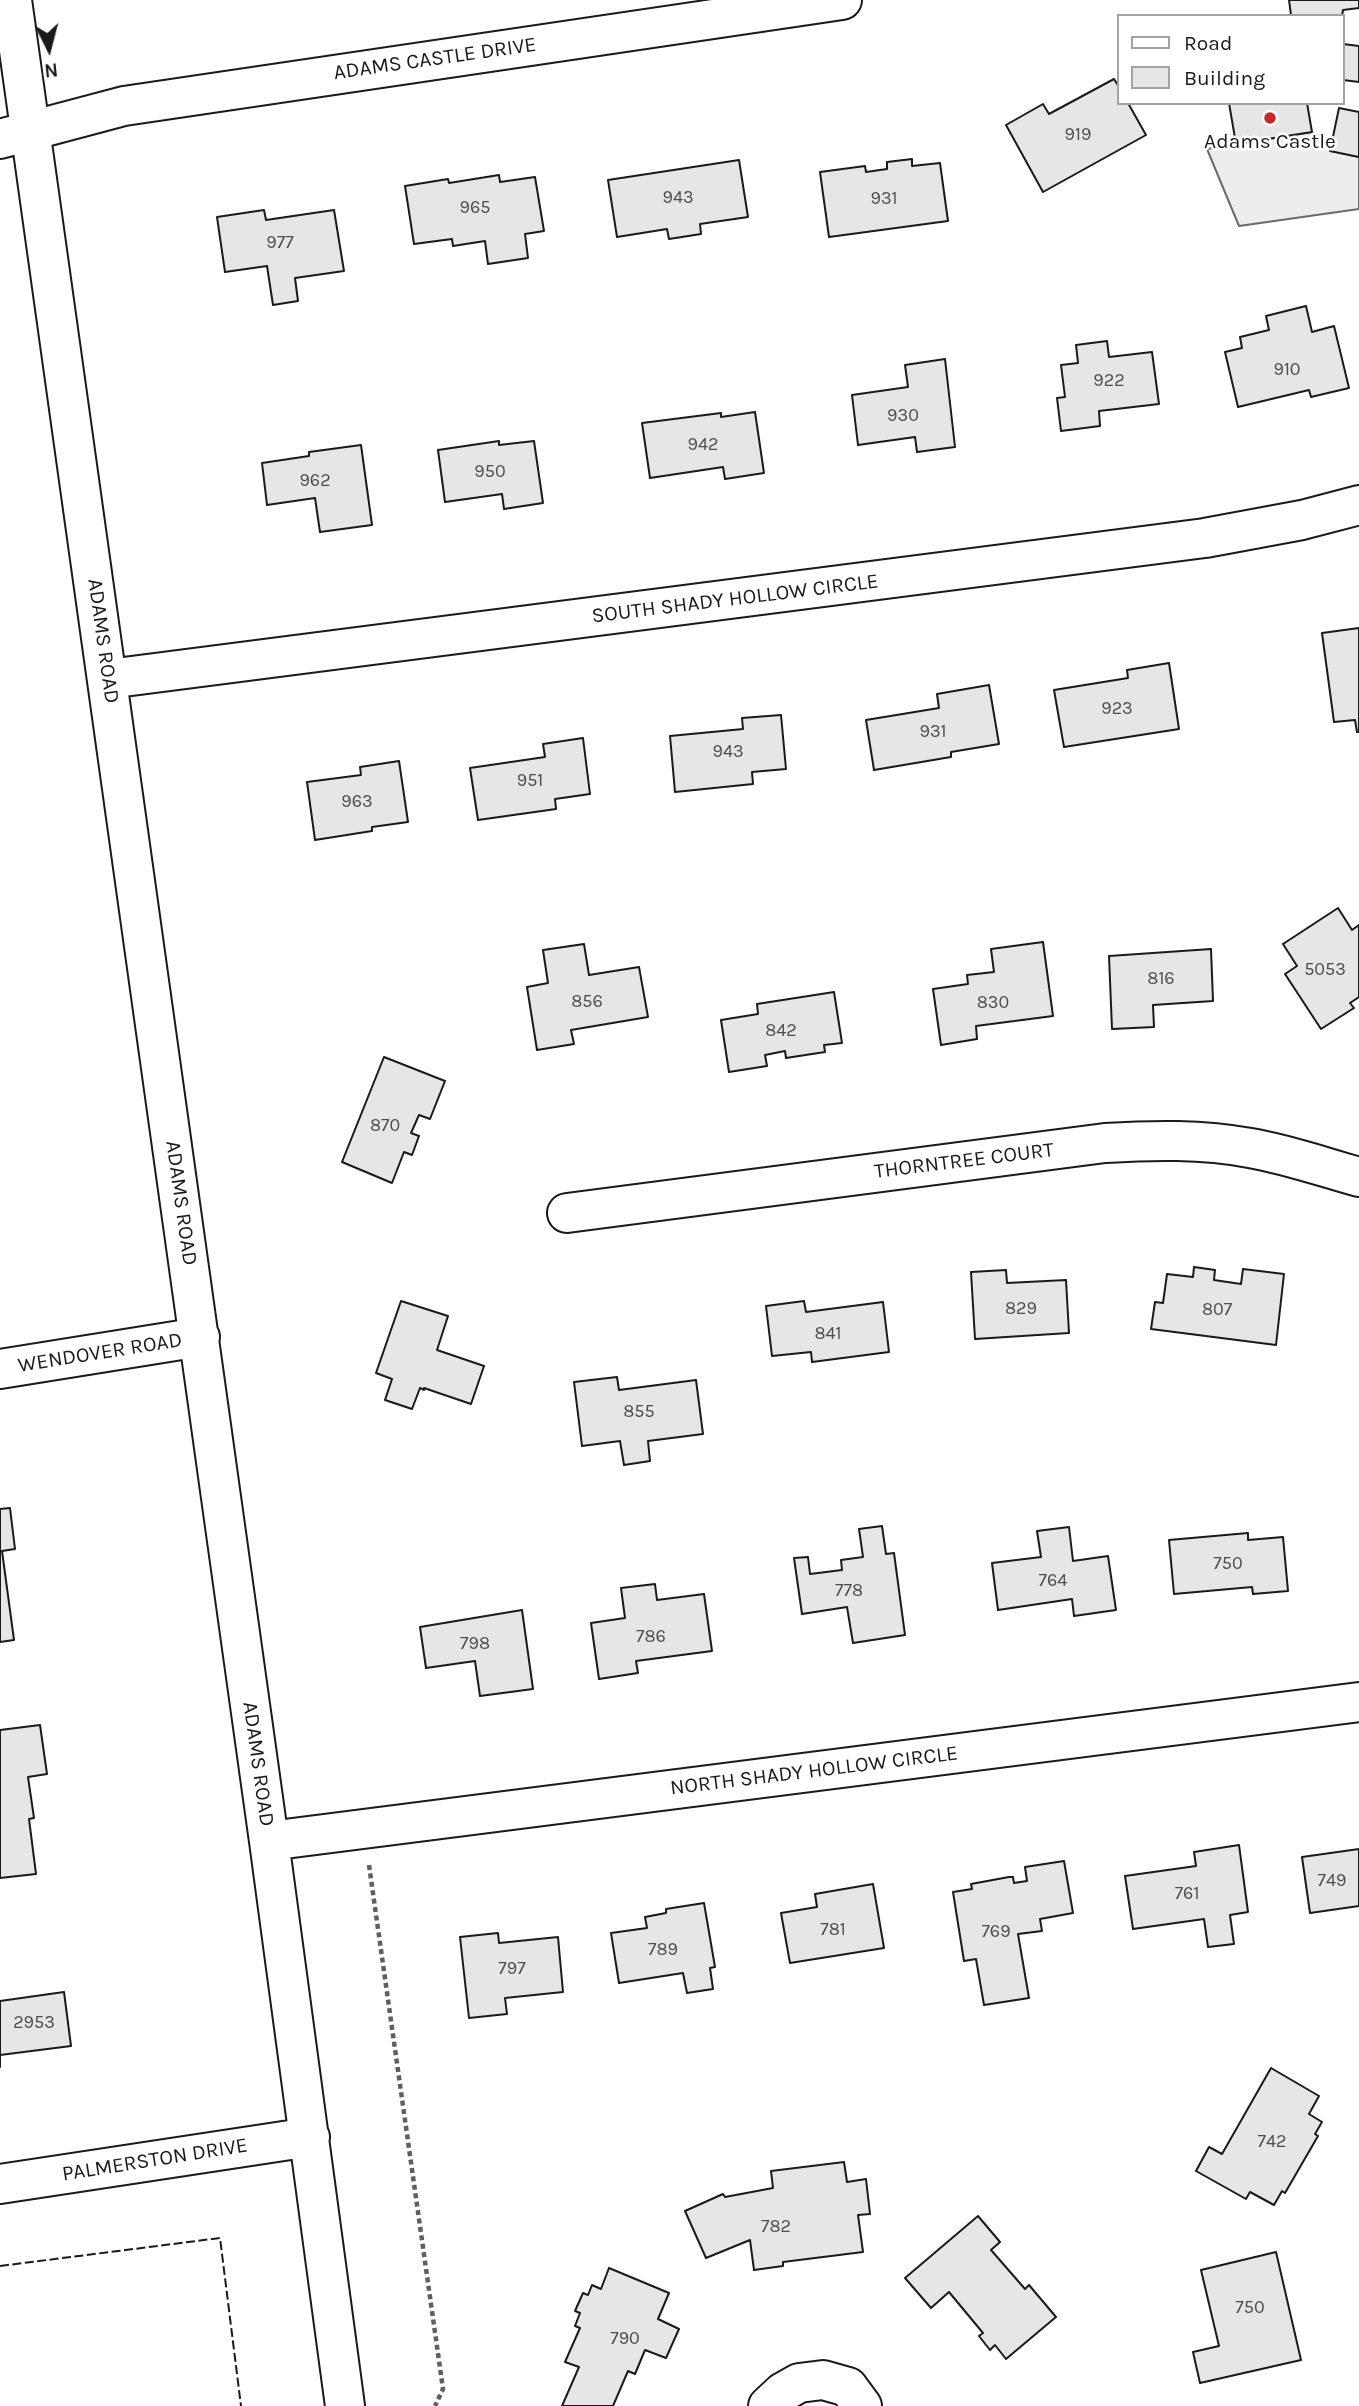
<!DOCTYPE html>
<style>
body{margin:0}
#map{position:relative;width:1359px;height:2406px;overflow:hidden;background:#fff;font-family:Karla,sans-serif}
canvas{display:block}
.legend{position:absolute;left:1117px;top:14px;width:228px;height:91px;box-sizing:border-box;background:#fff;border:2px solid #a3a3a3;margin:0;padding:9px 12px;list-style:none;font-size:21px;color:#1a1a1a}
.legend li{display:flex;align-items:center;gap:14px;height:35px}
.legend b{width:35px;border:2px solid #a3a3a3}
.north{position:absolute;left:14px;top:14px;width:70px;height:70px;-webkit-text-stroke:5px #fff;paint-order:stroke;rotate:174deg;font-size:19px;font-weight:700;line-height:28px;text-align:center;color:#1a1a1a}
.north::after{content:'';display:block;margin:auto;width:24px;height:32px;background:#1a1a1a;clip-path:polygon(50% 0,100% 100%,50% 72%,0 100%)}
</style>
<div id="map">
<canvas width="1359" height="2406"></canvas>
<ul class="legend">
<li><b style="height:9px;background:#fff"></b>Road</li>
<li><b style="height:19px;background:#e6e6e6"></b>Building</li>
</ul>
<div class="north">N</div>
</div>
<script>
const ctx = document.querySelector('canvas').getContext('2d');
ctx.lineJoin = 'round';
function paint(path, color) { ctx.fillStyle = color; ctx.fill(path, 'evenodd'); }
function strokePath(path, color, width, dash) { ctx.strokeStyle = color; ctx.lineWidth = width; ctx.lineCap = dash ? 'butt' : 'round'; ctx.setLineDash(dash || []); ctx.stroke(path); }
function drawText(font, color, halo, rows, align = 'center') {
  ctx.font = font + ' Karla,sans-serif'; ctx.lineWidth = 5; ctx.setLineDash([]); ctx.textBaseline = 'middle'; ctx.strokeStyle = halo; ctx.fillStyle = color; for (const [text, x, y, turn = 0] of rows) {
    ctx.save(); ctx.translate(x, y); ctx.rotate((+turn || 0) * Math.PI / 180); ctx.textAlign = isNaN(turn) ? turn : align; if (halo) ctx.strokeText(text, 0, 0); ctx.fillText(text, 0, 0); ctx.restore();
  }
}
const built = new Path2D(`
 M 1312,132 L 1331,146 L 1331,151 L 1359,157 L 1359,209 L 1239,226 L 1207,149 Z`);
paint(built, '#ededed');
strokePath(built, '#6a6a6a', 2);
const building = new Path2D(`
 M 1289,0 L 1359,0 L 1359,8 L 1343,10 L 1342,16 L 1297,16 L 1291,15 Z
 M 1343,44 L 1359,46 L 1359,82 L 1343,80 Z
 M 1114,79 L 1119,87 L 1119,103 L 1128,103 L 1146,135 L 1043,192 L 1006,125 L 1043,104 L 1049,114 Z
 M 1229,103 L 1307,103 L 1312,132 L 1236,144 Z
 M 1339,108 L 1359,112 L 1359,157 L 1330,151 Z
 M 912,159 L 912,166 L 940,163 L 948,221 L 829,237 L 820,172 L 865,166 L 866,172 L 887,169 L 887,162 Z
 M 739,160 L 748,217 L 700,224 L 701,234 L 669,239 L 667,229 L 617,237 L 608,180 Z
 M 499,175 L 500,182 L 535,177 L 544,231 L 525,234 L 528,258 L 488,264 L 485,241 L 453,246 L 452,239 L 414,244 L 405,186 L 448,179 L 449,183 Z
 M 264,210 L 266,220 L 334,210 L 344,271 L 295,278 L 298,301 L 273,305 L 267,266 L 225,272 L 217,217 Z
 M 1306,306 L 1312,332 L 1334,326 L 1349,388 L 1311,397 L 1309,390 L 1238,407 L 1225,352 L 1242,348 L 1240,337 L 1269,330 L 1266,316 Z
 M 1107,341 L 1109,357 L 1152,352 L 1159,404 L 1099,411 L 1100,426 L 1061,431 L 1057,398 L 1065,397 L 1061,365 L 1078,363 L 1076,345 Z
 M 945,359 L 955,447 L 917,452 L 915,437 L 858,445 L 852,395 L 908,387 L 905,365 Z
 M 755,412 L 764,473 L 725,479 L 723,467 L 650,478 L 642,423 L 721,413 L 721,417 Z
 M 499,441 L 499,445 L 534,441 L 543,503 L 504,509 L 502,494 L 445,502 L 438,450 Z
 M 361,445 L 372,525 L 320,532 L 315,498 L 267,505 L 262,463 L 309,456 L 309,452 Z
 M 1359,628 L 1359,732 L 1357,732 L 1355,720 L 1334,722 L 1322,633 Z
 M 1169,663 L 1179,729 L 1064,747 L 1054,690 L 1128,678 L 1127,670 Z
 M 989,685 L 999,744 L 951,752 L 951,757 L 874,770 L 866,720 L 939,708 L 937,694 Z
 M 781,715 L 786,769 L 752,772 L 753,784 L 675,792 L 670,736 L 743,729 L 742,718 Z
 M 583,738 L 590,794 L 555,799 L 556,809 L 478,820 L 470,768 L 545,757 L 543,744 Z
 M 399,761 L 408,822 L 372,827 L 372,831 L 315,840 L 307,782 L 361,775 L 360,767 Z
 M 1338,908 L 1352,930 L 1359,925 L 1359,997 L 1350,1003 L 1354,1008 L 1321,1029 L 1285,974 L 1297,966 L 1283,944 Z
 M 1043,942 L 1053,1016 L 976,1026 L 977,1039 L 941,1045 L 933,989 L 968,984 L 967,975 L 994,972 L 991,949 Z
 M 584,944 L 589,975 L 639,967 L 648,1017 L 571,1030 L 574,1044 L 537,1050 L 527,987 L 548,983 L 543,950 Z
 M 1211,949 L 1213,1001 L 1153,1005 L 1154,1027 L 1112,1029 L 1109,956 Z
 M 834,992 L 842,1043 L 824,1045 L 825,1052 L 786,1058 L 785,1051 L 765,1055 L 767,1066 L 729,1072 L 721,1020 L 758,1014 L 757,1004 Z
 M 384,1057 L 445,1081 L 430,1119 L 419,1115 L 411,1133 L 419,1136 L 412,1155 L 404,1152 L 392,1183 L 342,1162 Z
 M 1194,1267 L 1215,1270 L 1214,1280 L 1241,1284 L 1243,1269 L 1284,1274 L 1276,1345 L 1151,1329 L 1155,1302 L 1163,1303 L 1167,1274 L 1193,1277 Z
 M 1006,1270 L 1007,1283 L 1066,1280 L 1069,1333 L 975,1339 L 971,1272 Z
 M 401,1301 L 448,1316 L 437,1350 L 484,1366 L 471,1404 L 424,1388 L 424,1390 L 420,1388 L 412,1409 L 385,1400 L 392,1379 L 376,1373 Z
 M 804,1301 L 806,1312 L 883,1302 L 889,1352 L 812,1362 L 811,1352 L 772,1356 L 766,1306 Z
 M 617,1377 L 619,1390 L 696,1380 L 703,1434 L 648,1441 L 650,1461 L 624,1465 L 620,1441 L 582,1446 L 574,1382 Z
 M 10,1508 L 15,1549 L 2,1551 L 14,1640 L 0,1642 L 0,1509 Z
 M 882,1526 L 886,1554 L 894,1553 L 905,1635 L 853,1643 L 847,1607 L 802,1614 L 794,1558 L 808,1557 L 810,1574 L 842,1570 L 841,1560 L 863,1557 L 859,1529 Z
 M 1069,1527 L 1073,1561 L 1108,1556 L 1116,1610 L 1074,1616 L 1072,1599 L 998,1610 L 992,1563 L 1041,1557 L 1037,1531 Z
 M 1248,1533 L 1248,1540 L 1283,1537 L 1288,1591 L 1253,1594 L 1252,1587 L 1174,1594 L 1169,1540 Z
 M 655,1584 L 657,1600 L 704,1594 L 712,1651 L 636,1661 L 638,1673 L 599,1679 L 591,1623 L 625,1618 L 621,1588 Z
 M 522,1610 L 533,1689 L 480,1696 L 475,1661 L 426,1668 L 420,1627 Z
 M 40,1725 L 47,1774 L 28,1777 L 34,1818 L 29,1819 L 36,1874 L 0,1878 L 0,1730 Z
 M 1239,1845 L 1248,1912 L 1230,1915 L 1234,1944 L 1208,1947 L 1204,1919 L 1133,1929 L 1125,1876 L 1196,1866 L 1194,1852 Z
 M 1359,1849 L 1359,1906 L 1310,1913 L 1302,1857 Z
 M 1064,1861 L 1073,1913 L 1040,1919 L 1042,1931 L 1018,1934 L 1029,1998 L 984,2005 L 976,1959 L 964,1961 L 953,1892 L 972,1889 L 971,1884 L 1009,1877 L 1013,1877 L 1014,1883 L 1027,1881 L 1025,1867 Z
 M 873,1884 L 884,1948 L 790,1963 L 781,1913 L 817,1907 L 815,1894 Z
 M 704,1903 L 715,1967 L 710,1968 L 713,1989 L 687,1993 L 683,1973 L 619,1983 L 611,1933 L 647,1928 L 645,1917 L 666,1913 L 666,1909 Z
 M 498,1933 L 499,1943 L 558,1937 L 563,1992 L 505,1998 L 507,2014 L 469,2018 L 460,1937 Z
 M 64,1992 L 71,2046 L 0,2055 L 0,2067 L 0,2001 Z
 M 1271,2068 L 1319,2096 L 1309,2114 L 1322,2122 L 1315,2134 L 1318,2136 L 1285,2193 L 1282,2191 L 1274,2205 L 1250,2192 L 1246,2199 L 1196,2171 L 1209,2147 L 1222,2154 Z
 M 844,2162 L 847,2182 L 866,2179 L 870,2214 L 858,2215 L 863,2252 L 783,2262 L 783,2266 L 754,2270 L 750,2240 L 706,2258 L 685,2211 L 723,2194 L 725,2197 L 773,2188 L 771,2171 Z
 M 978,2216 L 1000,2242 L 991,2250 L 1025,2289 L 1029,2285 L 1056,2317 L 1006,2359 L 995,2345 L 990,2350 L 979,2336 L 983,2333 L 949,2292 L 931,2308 L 905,2278 Z
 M 1276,2252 L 1301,2360 L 1200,2383 L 1193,2352 L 1219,2346 L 1201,2270 Z
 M 609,2268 L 669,2293 L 658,2319 L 679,2329 L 666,2358 L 645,2350 L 635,2374 L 628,2371 L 613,2406 L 562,2406 L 579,2367 L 565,2362 L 580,2328 L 575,2326 L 580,2313 L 575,2311 L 583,2293 L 588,2295 L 592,2285 L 601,2289 Z`);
paint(building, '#e6e6e6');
strokePath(building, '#1a1a1a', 2);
const minor = new Path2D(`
 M 12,0 L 269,1841 L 345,2406
 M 0,139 L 124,106 L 842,0
 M 108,679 L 1205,538 L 1302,520 L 1359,505
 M 567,1213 L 1105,1143 C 1153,1140 1202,1139 1250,1148 C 1286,1154 1323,1167 1359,1177
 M 0,1369 L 200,1337
 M 269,1841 L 1359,1702
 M 0,2184 L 310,2137
 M 768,2406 L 783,2392 L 799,2383 L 823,2380 L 848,2387 L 862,2406`);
strokePath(minor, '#1a1a1a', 42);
strokePath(new Path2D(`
 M 369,1865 L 443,2389 L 435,2406`), '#5f5f5f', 4.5, [5, 3.5]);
strokePath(minor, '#fff', 38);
strokePath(new Path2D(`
 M 0,2266 L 220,2238 L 241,2406`), '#1a1a1a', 2, [9, 3.5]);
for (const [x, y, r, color] of [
 [1270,118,7,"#c62828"]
]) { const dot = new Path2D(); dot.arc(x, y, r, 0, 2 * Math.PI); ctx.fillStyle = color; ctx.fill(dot); strokePath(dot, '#fff', 2.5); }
drawText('18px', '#4d4d4d', null, [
 ["919",1078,135],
 ["943",678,198],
 ["931",884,199],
 ["965",475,208],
 ["977",280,243],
 ["910",1287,370],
 ["922",1109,381],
 ["930",903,416],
 ["942",703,445],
 ["950",490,472],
 ["962",315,481],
 ["923",1117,709],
 ["931",933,732],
 ["943",728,752],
 ["951",530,781],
 ["963",357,802],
 ["5053",1325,970],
 ["816",1161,979],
 ["856",587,1002],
 ["830",993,1003],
 ["842",781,1031],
 ["870",385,1126],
 ["829",1021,1309],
 ["807",1217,1310],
 ["841",828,1334],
 ["855",639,1412],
 ["750",1228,1564],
 ["764",1053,1581],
 ["778",849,1591],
 ["786",651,1637],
 ["798",475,1644],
 ["749",1332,1881],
 ["761",1187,1894],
 ["781",833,1930],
 ["769",996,1932],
 ["789",663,1950],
 ["797",512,1969],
 ["2953",34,2023],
 ["742",1272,2142],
 ["782",776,2227],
 ["750",1250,2308],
 ["790",625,2339]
]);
drawText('21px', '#1a1a1a', '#fff', [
 ["ADAMS CASTLE DRIVE",435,59,-8],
 ["SOUTH SHADY HOLLOW CIRCLE",735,599,-7],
 ["ADAMS ROAD",103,641,82],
 ["THORNTREE COURT",964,1161,-7],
 ["ADAMS ROAD",181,1203,82],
 ["WENDOVER ROAD",100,1353,-9],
 ["ADAMS ROAD",258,1764,82],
 ["NORTH SHADY HOLLOW CIRCLE",814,1771,-7],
 ["PALMERSTON DRIVE",155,2160,-9]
]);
drawText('21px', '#1a1a1a', '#fff', [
 ["Adams Castle",1270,142]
]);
</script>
